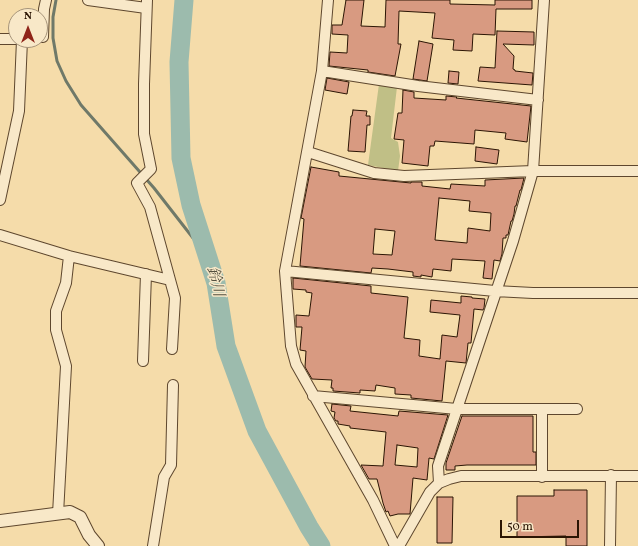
<!DOCTYPE html>
<html>
<head>
<meta charset="utf-8">
<style>
	body { margin:0 }
	#map { position:relative; width:638px; height:546px; overflow:hidden; background:#f5dcaa; font-family:Vollkorn,serif }
	canvas { display:block }
	.north { position:absolute; left:8px; top:8px; width:40px; height:40px; box-sizing:border-box; background:#f8e8c8; border:1px solid #a6947a; border-radius:50%; rotate:0deg; font-size:11px; font-weight:700; line-height:16px; text-align:center; color:#2b1504 }
	.north::after { content:''; display:block; margin:auto; width:14px; height:18px; background:#8f2418; clip-path:polygon(50% 0,100% 100%,50% 72%,0 100%) }
	.scale { position:absolute; left:500px; top:520px; width:79px; height:18px; box-sizing:border-box; border:2px solid #2b1504; border-top:0; padding-left:5px; font-size:12px; line-height:14px; white-space:nowrap; color:#2b1504; -webkit-text-stroke:3px #f8e8c8; paint-order:stroke }
</style>
</head>
<body>
<div id="map">
<canvas width="638" height="546"></canvas>
<div class="north">N</div>
<div class="scale">50 m</div>
</div>
<script>
const ctx = document.querySelector('canvas').getContext('2d');
ctx.lineJoin = 'round';
function fill(path, color) {
  ctx.fillStyle = color;
  ctx.fill(path, 'evenodd');
}
function toPath(rows) {
  const path = new Path2D();
  for (const r of rows) {
    path.moveTo(r[0], r[1]);
    for (let i = 2; i < r.length; i += 2) path.lineTo(r[i], r[i + 1]);
  }
  return path;
}
function trace(path, color, width, dash) {
  ctx.strokeStyle = color;
  ctx.lineWidth = width;
  ctx.lineCap = dash ? 'butt' : 'round';
  ctx.setLineDash(dash || []);
  ctx.stroke(path);
}
function drawText(font, color, halo, rows, align = 'center') {
  ctx.font = font + ' Vollkorn,"Noto Serif JP",serif';
  ctx.lineWidth = 3;
  ctx.setLineDash([]);
  ctx.textBaseline = 'middle';
  ctx.strokeStyle = halo;
  ctx.fillStyle = color;
  for (const [text, x, y, turn = 0] of rows) {
    ctx.save();
    ctx.translate(x, y);
    ctx.rotate((+turn || 0) * Math.PI / 180);
    ctx.textAlign = isNaN(turn) ? turn : align;
    if (halo) ctx.strokeText(text, 0, 0);
    ctx.fillText(text, 0, 0);
    ctx.restore();
  }
}
fill(toPath([
	[379,84,397,87,391,138,398,142,400,156,398,171,368,165]
]), '#c0bf86');
trace(toPath([
	[56,0,53,17,53,38,57,61,66,81,81,105,154,188,207,256]
]), '#6f7969', 3);
trace(toPath([
	[184,0,179,62,181,158,191,205,216,283,226,346,257,431,309,527,321,546]
]), '#9cbbad', 19);
const building = toPath([
	[346,0,364,0,361,26,385,27,386,0,450,0,450,4,495,5,495,0,532,0,532,9,496,9,495,35,473,34,472,51,453,50,454,40,432,38,435,13,399,11,398,44,401,44,395,76,368,72,368,70,329,66,330,52,347,53,348,35,332,34,332,25,342,25,346,0],
	[497,31,534,32,534,45,503,44,514,56,513,69,515,70,515,71,533,73,532,85,478,81,480,67,495,68,497,31],
	[419,41,433,44,427,81,413,79,419,41],
	[449,71,459,72,458,84,448,83,449,71],
	[327,78,349,82,347,94,325,90,327,78],
	[403,90,414,92,414,98,446,100,446,96,457,97,456,98,531,106,527,142,505,139,506,133,475,130,474,144,435,141,434,146,430,146,428,166,402,163,404,140,394,139,398,113,402,113,403,90],
	[353,110,367,111,366,116,370,116,370,125,367,125,365,152,348,151,351,116,352,116,353,110],
	[476,147,499,150,497,164,475,161,476,147],
	[311,167,339,172,339,176,411,183,411,182,422,182,422,186,450,189,451,184,485,186,485,180,524,178,521,190,520,190,516,206,515,206,514,214,512,221,511,221,508,235,506,235,506,238,503,238,502,254,500,261,494,260,492,279,483,278,485,261,452,259,451,271,433,269,432,277,421,275,421,277,413,276,413,272,388,269,372,268,371,273,300,266,304,219,301,218,311,167],
	[439,198,470,201,469,211,491,213,490,231,468,228,467,243,435,240,439,198],
	[375,229,395,231,392,255,373,254,375,229],
	[293,278,371,286,371,293,408,297,404,338,420,340,419,356,440,359,442,335,457,337,460,315,430,312,431,300,461,303,461,296,472,297,472,298,485,299,484,308,483,310,474,309,471,343,468,343,466,363,446,361,442,401,411,398,411,395,395,394,395,388,376,385,375,391,360,390,360,393,333,391,333,388,331,388,332,380,312,379,305,367,306,351,300,350,302,327,296,327,296,315,309,316,312,293,306,292,306,290,293,289,293,278],
	[332,404,351,406,350,411,398,416,399,411,448,415,434,459,429,458,427,480,413,478,410,514,398,514,390,516,388,511,386,512,383,503,377,479,369,479,361,465,383,466,386,432,350,428,350,426,338,424,338,421,336,421,334,418,335,412,331,411,332,404],
	[397,445,418,448,417,467,395,465,397,445],
	[462,416,533,416,533,452,536,452,536,465,467,465,455,466,455,470,446,470,446,463,462,416],
	[554,490,587,490,587,546,566,546,566,536,517,537,517,496,554,496,554,490],
	[437,497,453,497,452,543,437,543,437,497]
]);
fill(building, '#d89a81');
trace(building, '#2b1504', 1);
const minor = toPath([
	[88,0,146,8],
	[147,0,144,84,144,134,151,169,137,183,150,207,175,298,172,349],
	[328,0,322,71,285,271,291,346,296,364,373,500,395,546],
	[40,37,43,37,44,9,46,0],
	[0,39,16,39],
	[322,71,418,86,538,100],
	[308,152,374,173,404,176,533,171,638,171],
	[0,200,19,111,22,40],
	[0,235,69,256,170,280],
	[285,271,495,291,533,293,638,293],
	[143,361,146,274],
	[313,396,457,409,577,409],
	[542,409,542,477],
	[439,483,438,466,513,241,533,171,544,0],
	[58,514,66,366,56,330,56,311,66,283,69,256],
	[153,546,164,477,171,465,173,385],
	[399,546,430,492,439,483,449,479,461,476,638,476],
	[610,546,611,475]
]);
const tertiary = toPath([
	[0,521,70,512,80,517,89,535,98,546]
]);
trace(minor, '#5e472e', 12);
trace(tertiary, '#5e472e', 14);
trace(minor, '#f8e8c8', 10);
trace(tertiary, '#f8e8c8', 12);
drawText('italic 15px', '#534f3f', '#f8e8c8', [
	["鈴川",214,282,76]
]);
</script>
</body>
</html>
